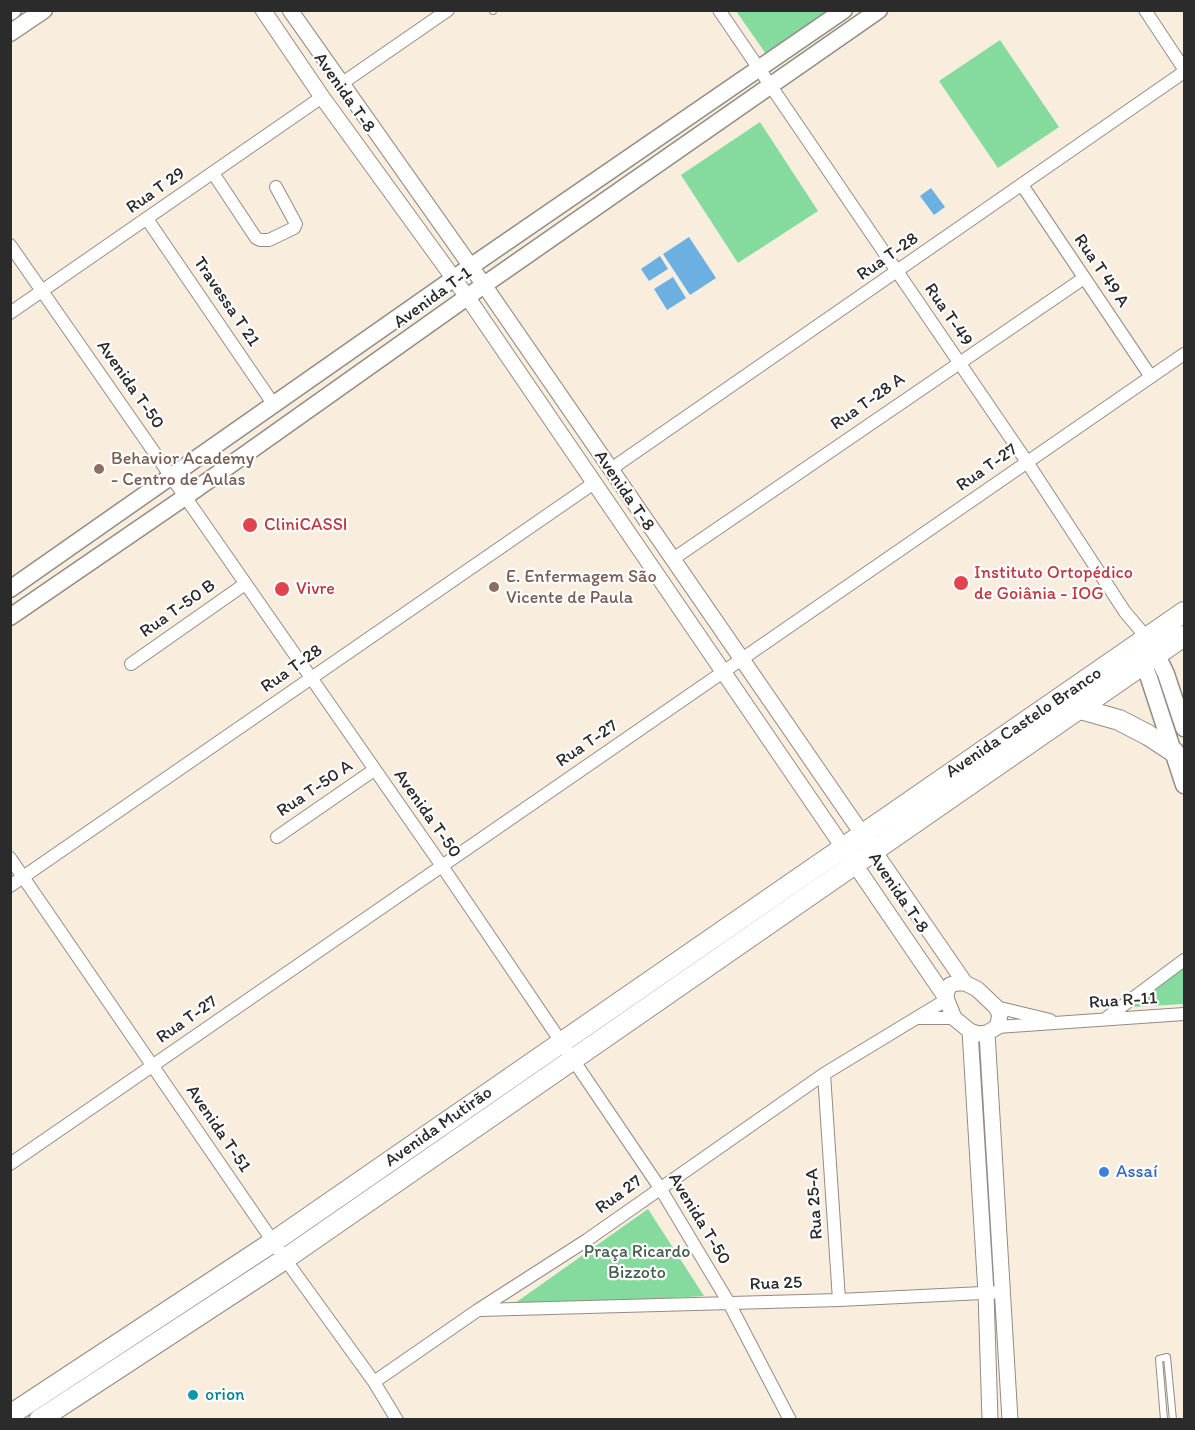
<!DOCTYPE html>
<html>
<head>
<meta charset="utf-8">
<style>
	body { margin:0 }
	#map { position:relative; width:1195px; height:1430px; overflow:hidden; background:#f9edde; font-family:Itim,sans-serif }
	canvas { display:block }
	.frame { position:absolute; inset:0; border:12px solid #2b2b2b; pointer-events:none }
</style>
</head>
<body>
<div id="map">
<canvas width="1195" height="1430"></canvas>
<div class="frame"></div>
</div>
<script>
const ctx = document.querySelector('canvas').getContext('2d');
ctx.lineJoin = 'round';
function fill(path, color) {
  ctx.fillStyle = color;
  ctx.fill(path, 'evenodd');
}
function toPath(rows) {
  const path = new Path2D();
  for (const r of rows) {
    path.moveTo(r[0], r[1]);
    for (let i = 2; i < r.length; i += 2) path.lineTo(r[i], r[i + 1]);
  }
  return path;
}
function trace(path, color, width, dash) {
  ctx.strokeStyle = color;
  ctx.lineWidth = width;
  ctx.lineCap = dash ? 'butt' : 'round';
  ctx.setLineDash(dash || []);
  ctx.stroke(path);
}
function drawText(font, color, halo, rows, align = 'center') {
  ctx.font = font + ' Itim,sans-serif';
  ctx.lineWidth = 4.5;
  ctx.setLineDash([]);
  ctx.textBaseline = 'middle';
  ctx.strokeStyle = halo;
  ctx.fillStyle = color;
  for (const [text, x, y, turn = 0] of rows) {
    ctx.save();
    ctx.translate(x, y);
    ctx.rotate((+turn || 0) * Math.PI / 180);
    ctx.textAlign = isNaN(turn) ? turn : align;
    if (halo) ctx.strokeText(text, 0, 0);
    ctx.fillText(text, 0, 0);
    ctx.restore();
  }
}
fill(toPath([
	[736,11,827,11,766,54],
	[1000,40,1059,127,998,168,939,81],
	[760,122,818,211,738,263,681,175],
	[1184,967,1184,1004,1133,1007],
	[648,1209,704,1296,508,1308]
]), '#85db9e');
fill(toPath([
	[931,188,945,207,934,215,920,196],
	[689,237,716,278,690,295,663,254],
	[660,256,668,269,649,281,641,269],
	[673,277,686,298,667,310,654,289]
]), '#6cafe1');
const service = toPath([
	[493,10,493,11],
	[1164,1420,1159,1359,1167,1357,1173,1420]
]);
const minor = toPath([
	[719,10,1027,462,1125,612,1147,638],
	[1145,10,1184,69],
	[341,84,448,10],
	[213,173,256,238,260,240,269,240,294,228,296,224,276,187],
	[1022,185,1151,377],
	[147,219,274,405],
	[10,245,442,866,660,1188,729,1303,790,1420],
	[10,313,322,97],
	[611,469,1184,72],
	[673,559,1084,278],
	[131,664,245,584],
	[277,837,374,770],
	[10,858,285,1259,374,1382,397,1420],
	[10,886,594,483],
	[996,1007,1050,1020],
	[917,1018,954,1018],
	[1105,1019,1184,960],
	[997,1027,1184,1014],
	[824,1074,839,1300],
	[10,1164,1184,354],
	[479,1310,839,1300,1003,1292],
	[374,1382,478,1310,587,1240,824,1074,946,1000]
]);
const tertiary = toPath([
	[263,10,322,97,468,298,946,998],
	[290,10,484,285,965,983],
	[957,983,965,983,977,989,996,1007,1000,1015,997,1027,987,1033,979,1034,970,1031,954,1018,946,998,947,991,950,985,957,983],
	[970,1031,986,1293,990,1420],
	[987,1033,1010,1420]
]);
const secondary = toPath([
	[10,12,13,10],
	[10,33,44,10],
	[10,589,470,267,844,10],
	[10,617,185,497,484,285,879,10],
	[1152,645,1166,674,1184,728],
	[1136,646,1149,678,1184,785]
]);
const primary = toPath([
	[1080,709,1119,720,1148,735,1174,752],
	[10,1415,273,1242,1184,612],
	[39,1420,285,1259,1184,636]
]);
trace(service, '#928c84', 8);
trace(minor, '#928c84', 14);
trace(tertiary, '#928c84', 17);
trace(secondary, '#928c84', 19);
trace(primary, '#928c84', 22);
trace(service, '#fff', 6);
trace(minor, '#fff', 12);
trace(tertiary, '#fff', 15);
trace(secondary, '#fff', 16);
trace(primary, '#fff', 20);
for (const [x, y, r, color] of [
	[99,469,6,"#8d6e63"],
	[250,525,8,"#e0444e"],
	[961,583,8,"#e0444e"],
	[494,587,6,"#8d6e63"],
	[282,589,8,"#e0444e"],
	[1104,1172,6,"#3f7fe0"],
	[193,1395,6,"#0f9aa8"]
]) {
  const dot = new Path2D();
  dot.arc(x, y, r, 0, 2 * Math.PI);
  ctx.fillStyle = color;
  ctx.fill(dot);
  trace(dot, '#fff', 2);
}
drawText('18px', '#2b2b2b', '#fff', [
	["Avenida T-8",344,93,55],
	["Rua T 29",156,191,-35],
	["Rua T-28",888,257,-35],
	["Rua T 49 A",1101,271,56],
	["Avenida T-1",433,298,-36],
	["Travessa T 21",226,302,56],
	["Rua T-49",948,315,56],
	["Avenida T-50",130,385,55],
	["Rua T-28 A",868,402,-35],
	["Rua T-27",987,468,-35],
	["Avenida T-8",624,491,56],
	["Rua T-50 B",178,609,-35],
	["Rua T-28",292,669,-35],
	["Avenida Castelo Branco",1024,723,-34],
	["Rua T-27",587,744,-34],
	["Rua T-50 A",315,789,-34],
	["Avenida T-50",427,814,55],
	["Avenida T-8",898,893,56],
	["Rua R-11",1123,1001,-4],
	["Rua T-27",187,1020,-35],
	["Avenida Mutirão",439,1127,-35],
	["Avenida T-51",218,1129,56],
	["Rua 27",619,1195,-36],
	["Rua 25-A",815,1204,-94],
	["Avenida T-50",699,1219,59],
	["Rua 25",776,1284,-2]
]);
drawText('18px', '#785e54', '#fff', [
	["Behavior Academy",111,459],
	["- Centro de Aulas",111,480],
	["E. Enfermagem São",506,577],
	["Vicente de Paula",506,598]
], 'left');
drawText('18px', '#be3a42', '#fff', [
	["CliniCASSI",264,525],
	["Instituto Ortopédico",974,573],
	["de Goiânia - IOG",974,594],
	["Vivre",296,589]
], 'left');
drawText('18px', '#366cbe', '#fff', [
	["Assaí",1116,1172]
], 'left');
drawText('18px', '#46604e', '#fff', [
	["Praça Ricardo",637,1252],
	["Bizzoto",637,1273]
]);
drawText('18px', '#0d838f', '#fff', [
	["orion",205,1395]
], 'left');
</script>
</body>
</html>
